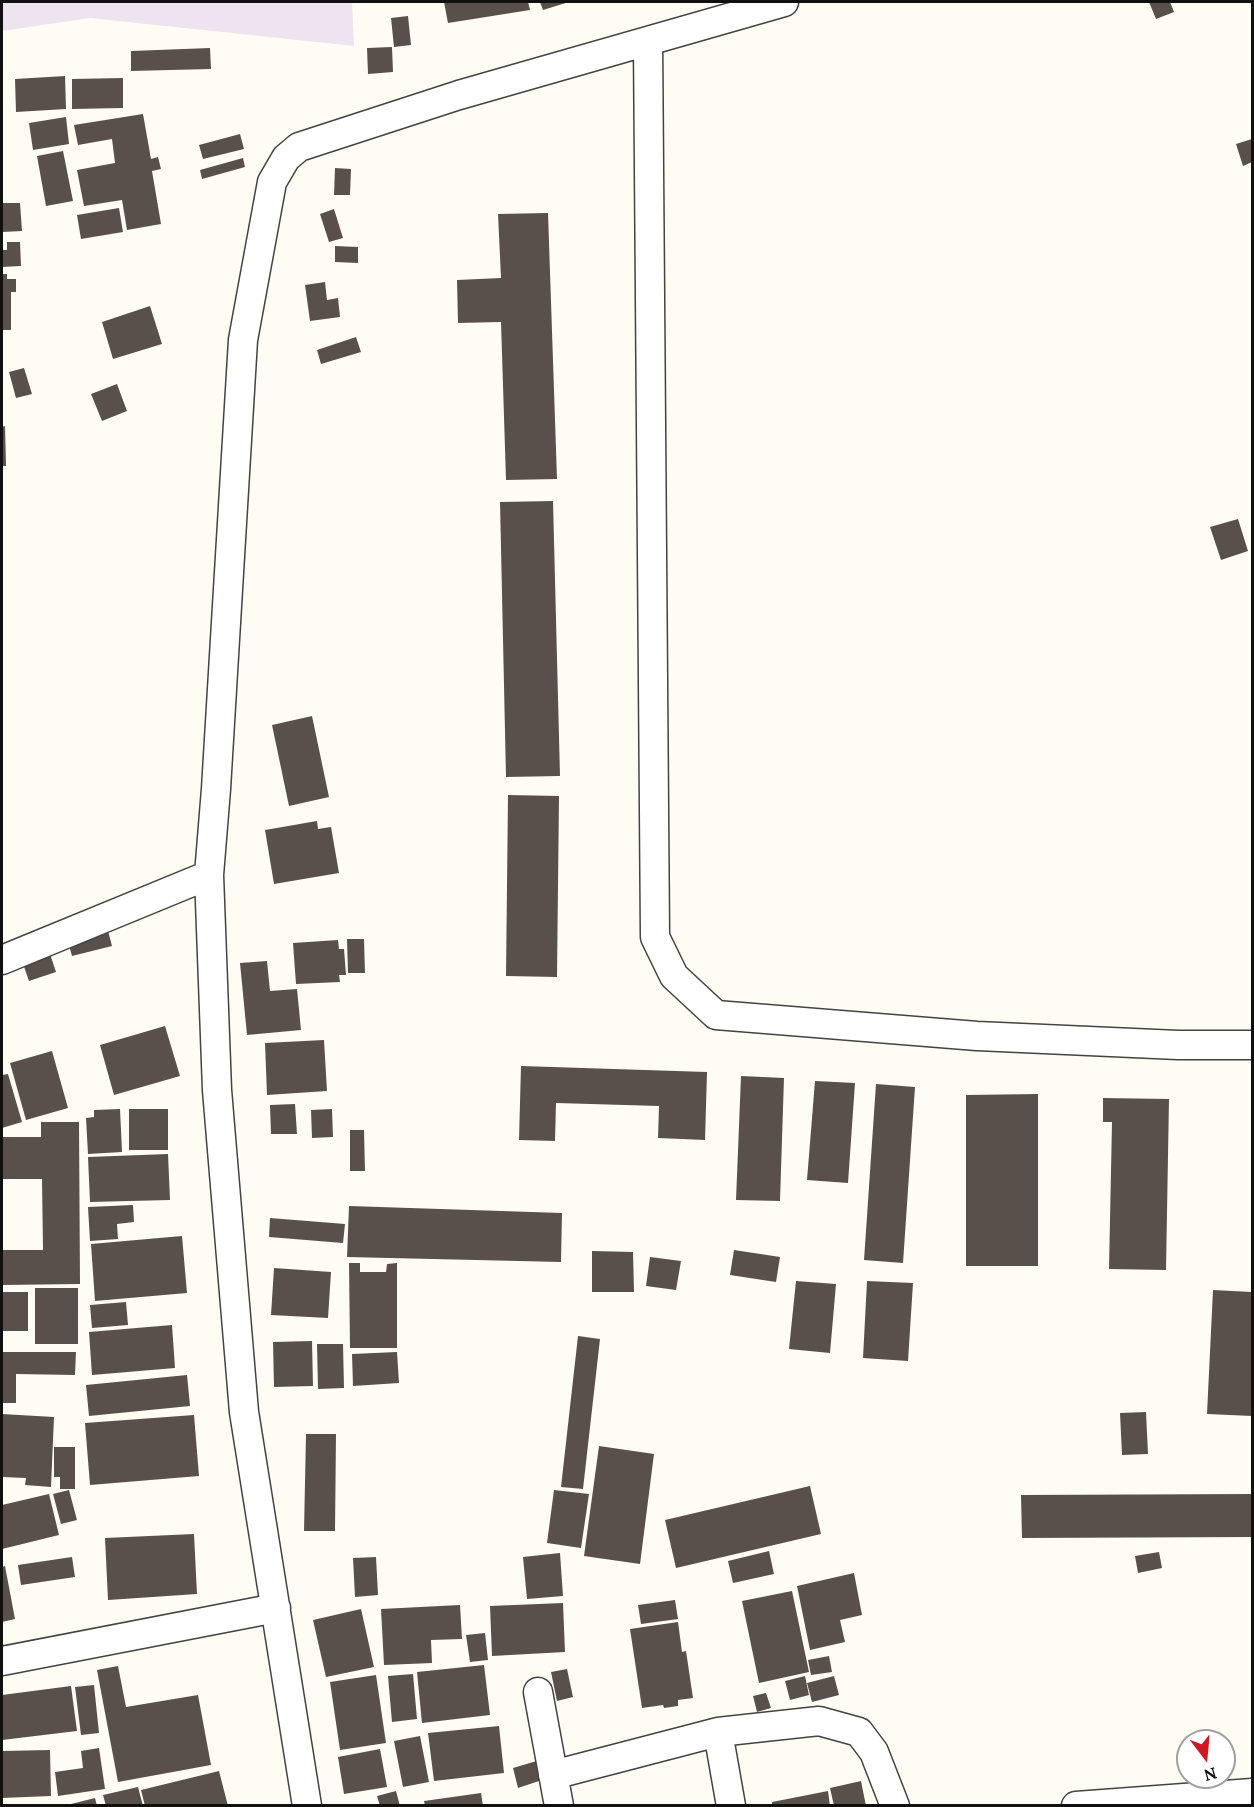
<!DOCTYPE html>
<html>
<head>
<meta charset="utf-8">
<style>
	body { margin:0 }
	#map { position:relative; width:1254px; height:1807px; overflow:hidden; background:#fffcf3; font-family:Lora,serif }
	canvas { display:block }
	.frame { position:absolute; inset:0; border:3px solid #101010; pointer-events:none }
	.north { position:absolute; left:1176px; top:1729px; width:60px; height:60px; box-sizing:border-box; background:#fff; border:2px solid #9f9f9f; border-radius:50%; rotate:164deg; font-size:16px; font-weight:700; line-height:24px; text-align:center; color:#101010 }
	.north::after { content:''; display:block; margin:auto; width:21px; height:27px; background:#d01723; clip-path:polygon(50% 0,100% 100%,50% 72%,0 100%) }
</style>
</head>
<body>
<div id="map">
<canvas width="1254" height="1807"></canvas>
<div class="frame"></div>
<div class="north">N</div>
</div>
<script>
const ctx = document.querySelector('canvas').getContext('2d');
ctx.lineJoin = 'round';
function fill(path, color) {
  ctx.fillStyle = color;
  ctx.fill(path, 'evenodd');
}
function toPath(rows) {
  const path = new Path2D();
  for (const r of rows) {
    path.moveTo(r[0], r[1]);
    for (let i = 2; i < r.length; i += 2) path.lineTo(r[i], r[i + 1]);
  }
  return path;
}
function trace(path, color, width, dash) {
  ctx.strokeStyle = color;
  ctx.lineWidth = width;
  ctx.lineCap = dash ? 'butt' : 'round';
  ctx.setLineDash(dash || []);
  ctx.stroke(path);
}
fill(toPath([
	[2,2,352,2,354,46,90,18,2,31]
]), '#eee4ef');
fill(toPath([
	[444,2,528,2,530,10,448,23],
	[540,2,569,2,543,10],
	[1149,2,1170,2,1174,12,1156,19],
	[408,16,411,45,394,47,391,18],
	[392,47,393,72,368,74,367,48],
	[210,48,211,69,131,71,131,51],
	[65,76,66,109,16,112,15,79],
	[123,78,123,108,72,109,72,79],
	[143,114,151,159,158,157,161,169,152,171,161,224,127,230,122,200,84,206,77,170,115,163,112,139,78,145,74,125],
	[66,117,69,144,33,150,29,123],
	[240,134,244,149,203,159,199,145],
	[1252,139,1252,162,1243,166,1236,144],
	[63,151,73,201,46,206,37,156],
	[243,158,245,167,202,179,200,170],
	[335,168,351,169,350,195,334,195],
	[2,203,20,203,22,231,2,232],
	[119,208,123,232,81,239,77,215],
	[334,209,343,238,329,242,320,214],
	[548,213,557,479,506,480,501,322,458,323,457,280,501,278,498,214],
	[7,242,20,242,21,266,2,267,2,250,7,250],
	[335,246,358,247,358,263,335,262],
	[2,274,7,274,7,279,16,279,16,292,11,292,11,330,2,330],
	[325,282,327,300,338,298,340,317,310,321,305,285],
	[150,306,162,344,113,359,102,322],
	[356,337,361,352,321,364,317,350],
	[24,368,32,394,16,398,9,372],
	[117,384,127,411,102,421,91,394],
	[5,426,6,466,2,466,2,427],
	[553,501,560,776,506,777,500,502],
	[1238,519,1248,551,1221,560,1210,527],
	[312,716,329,797,289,806,272,725],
	[508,795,559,796,557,977,506,976],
	[317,821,318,829,331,827,339,873,274,884,265,830],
	[107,927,112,946,72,956,67,938],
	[347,939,364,939,365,973,348,973],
	[338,940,339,949,344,949,346,975,339,975,340,982,296,984,293,943],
	[48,948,56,972,29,981,21,958],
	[267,961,270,991,297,989,301,1030,247,1035,240,963],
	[165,1026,180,1076,114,1095,100,1045],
	[324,1040,327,1091,267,1095,265,1043],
	[52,1051,68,1108,26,1120,10,1063],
	[521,1066,707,1072,705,1140,658,1138,659,1106,556,1103,555,1141,519,1140],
	[8,1074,22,1122,2,1128,2,1075],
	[741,1076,784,1078,780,1201,736,1200],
	[815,1081,855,1083,848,1183,807,1180],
	[876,1084,915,1087,903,1263,864,1260],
	[1038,1094,1038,1266,966,1266,966,1095],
	[1103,1098,1169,1099,1166,1270,1109,1269,1112,1122,1103,1122],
	[295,1104,297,1134,271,1134,270,1105],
	[120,1109,122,1152,88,1154,86,1118,94,1117,94,1110],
	[129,1109,168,1109,168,1150,129,1150],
	[332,1109,333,1137,312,1138,311,1110],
	[41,1122,79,1122,80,1284,2,1285,2,1250,43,1250,42,1179,2,1179,2,1137,41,1137],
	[350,1130,364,1130,365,1171,350,1171],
	[168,1154,170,1200,90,1202,88,1157],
	[133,1205,134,1222,117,1224,118,1239,90,1241,88,1207],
	[349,1206,562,1213,561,1262,347,1257],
	[270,1218,345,1224,343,1243,269,1237],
	[182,1236,187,1293,95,1301,91,1244],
	[734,1250,780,1257,776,1282,730,1275],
	[592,1251,633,1252,634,1292,592,1292],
	[650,1257,681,1261,676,1290,646,1286],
	[349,1263,360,1263,360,1272,386,1272,387,1264,397,1263,397,1348,350,1348],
	[274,1268,331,1272,328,1318,271,1315],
	[796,1281,836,1284,830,1353,789,1349],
	[867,1281,913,1283,908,1361,863,1358],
	[35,1288,78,1288,78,1344,35,1344],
	[1213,1290,1252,1292,1252,1416,1207,1414],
	[2,1292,28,1292,28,1331,2,1331],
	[126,1302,128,1325,92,1328,90,1305],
	[172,1325,175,1368,92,1375,89,1332],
	[578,1336,600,1339,583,1489,561,1487],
	[312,1341,313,1386,274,1387,273,1342],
	[317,1344,343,1344,344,1388,318,1389],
	[2,1352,76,1352,75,1375,16,1374,16,1403,2,1403],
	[397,1352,399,1383,353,1386,352,1354],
	[187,1375,190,1406,89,1416,86,1385],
	[1146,1412,1148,1454,1122,1455,1120,1413],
	[2,1414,54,1417,51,1487,25,1485,26,1478,2,1477],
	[194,1415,199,1476,90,1485,85,1423],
	[306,1434,336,1434,335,1531,304,1531],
	[599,1446,654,1454,640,1564,584,1556],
	[54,1447,75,1447,75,1489,60,1489,60,1477,54,1477],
	[810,1486,821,1534,676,1568,665,1520],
	[69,1490,77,1520,61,1524,53,1494],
	[554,1490,589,1494,581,1548,547,1543],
	[49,1494,59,1535,2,1549,2,1505],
	[1252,1494,1252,1537,1022,1538,1021,1495],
	[194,1534,197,1594,108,1600,105,1538],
	[769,1551,774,1574,733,1583,728,1561],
	[1159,1552,1162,1568,1138,1573,1135,1556],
	[560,1553,563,1596,527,1599,523,1557],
	[72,1557,75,1577,21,1585,18,1565],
	[376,1557,378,1595,355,1597,353,1558],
	[5,1566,15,1619,2,1622,2,1567],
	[854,1573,862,1615,840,1620,845,1642,810,1650,797,1586],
	[792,1591,809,1672,759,1683,742,1601],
	[675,1600,678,1619,641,1624,638,1605],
	[563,1603,565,1652,492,1656,490,1606],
	[460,1605,462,1639,431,1640,432,1663,384,1665,381,1609],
	[361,1609,374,1667,326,1677,313,1620],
	[678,1622,682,1652,686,1651,693,1698,678,1700,678,1706,664,1708,663,1705,642,1708,630,1629],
	[485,1633,488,1660,470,1662,466,1635],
	[829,1656,832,1672,811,1675,808,1660],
	[484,1665,490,1715,422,1723,417,1672],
	[118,1666,126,1707,198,1695,211,1765,118,1782,97,1670],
	[567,1669,573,1697,557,1701,551,1672],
	[413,1674,417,1719,392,1722,388,1676],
	[376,1675,386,1743,340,1750,330,1682],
	[805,1676,809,1695,790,1700,785,1681],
	[834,1676,839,1695,812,1702,807,1683],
	[94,1685,99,1733,81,1735,75,1687],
	[71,1686,77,1731,2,1740,2,1695],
	[766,1693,771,1708,757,1712,753,1696],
	[499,1726,504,1773,434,1781,428,1733],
	[420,1736,429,1782,403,1787,394,1741],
	[99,1748,105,1789,58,1796,55,1772,83,1768,81,1751],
	[380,1749,387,1787,344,1794,338,1757],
	[50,1750,51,1796,2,1798,2,1751],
	[540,1760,545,1779,518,1788,513,1768],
	[219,1771,228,1806,145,1806,141,1790],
	[861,1781,866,1806,834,1806,830,1788],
	[138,1787,143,1806,106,1806,103,1795],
	[396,1791,400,1806,380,1806,377,1796],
	[828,1791,830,1806,772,1806,772,1802],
	[481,1793,483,1806,425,1806,424,1801],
	[95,1798,97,1806,67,1806,67,1805]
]), '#5a504b');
const minor = toPath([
	[648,41,655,937,674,976,716,1015,977,1036,1178,1045,1252,1045],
	[2,960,209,875],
	[2,1661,276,1608],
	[538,1692,559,1806],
	[718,1732,731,1806],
	[553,1775,718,1732,819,1721,859,1732,874,1752,895,1806],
	[307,1806,244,1412,217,1090,209,875,216,789,243,340,272,182,286,158,299,147,459,95,784,2],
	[1076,1806,1252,1793]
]);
trace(minor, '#434343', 31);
trace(minor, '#fff', 28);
</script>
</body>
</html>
